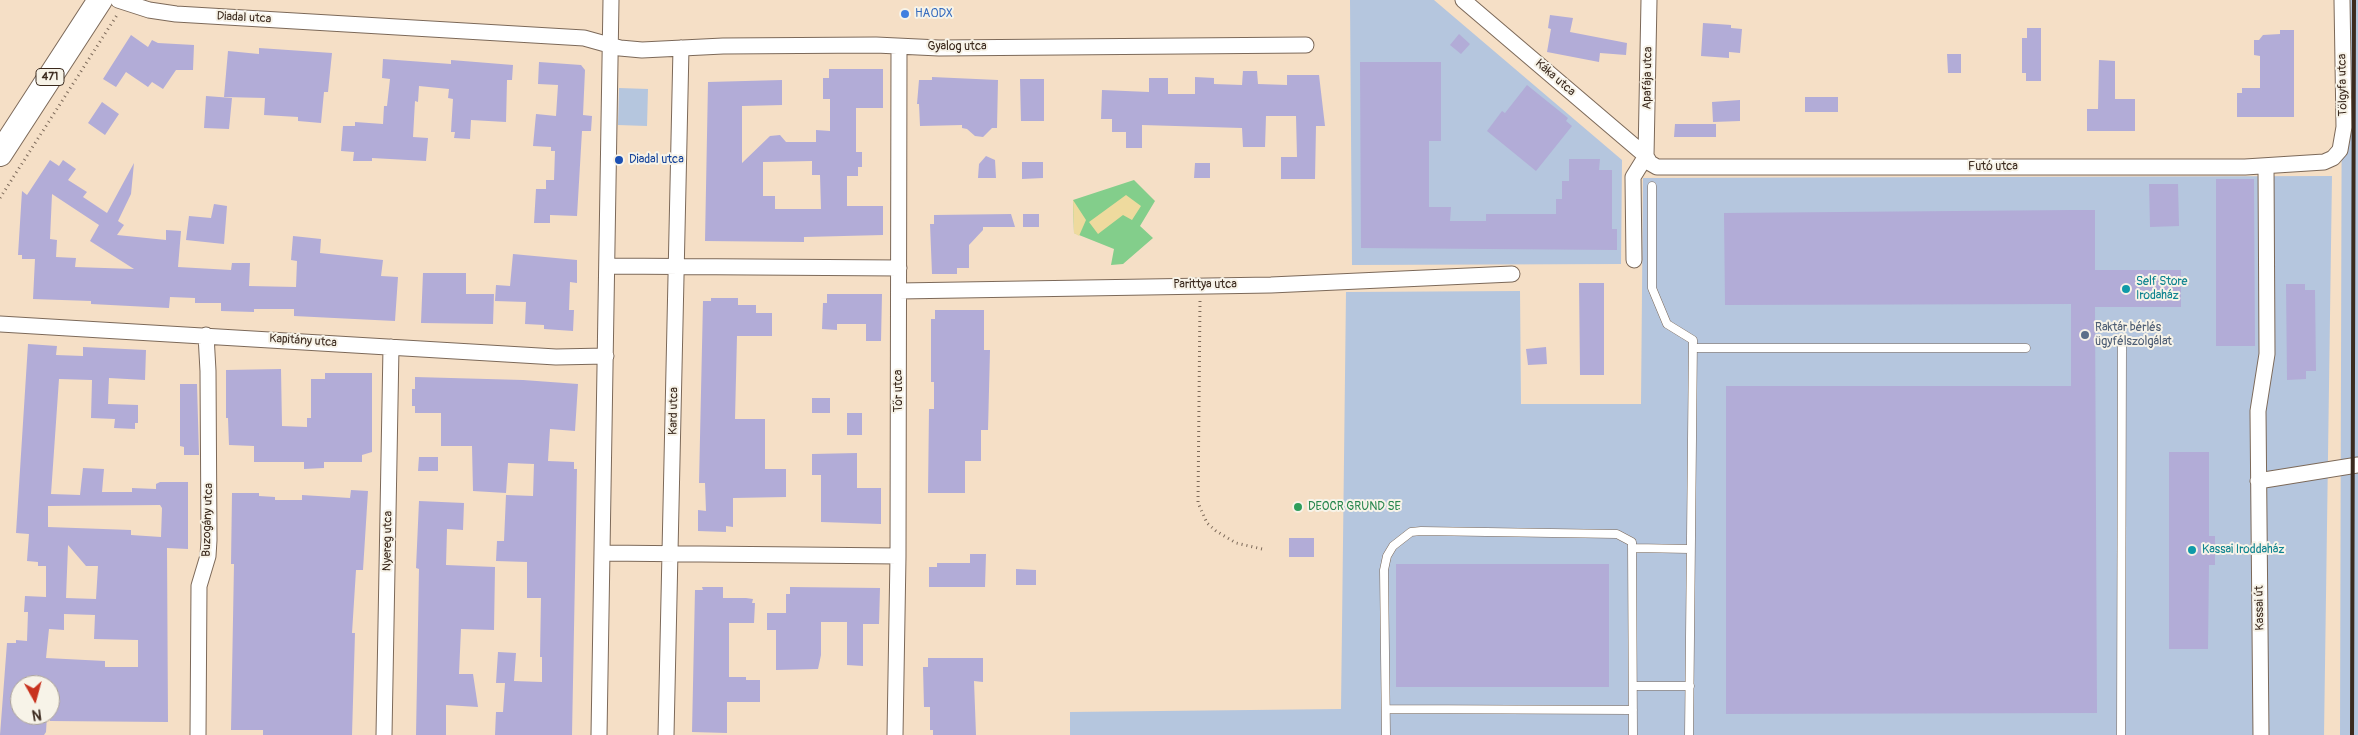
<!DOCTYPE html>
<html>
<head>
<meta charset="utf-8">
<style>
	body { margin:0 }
	#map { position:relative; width:2358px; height:735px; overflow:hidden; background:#f5dfc6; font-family:Pangolin,sans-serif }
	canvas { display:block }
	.north { position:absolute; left:10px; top:675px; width:50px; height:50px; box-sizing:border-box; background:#f7f3e8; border:1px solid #aca397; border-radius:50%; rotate:173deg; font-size:14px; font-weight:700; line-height:20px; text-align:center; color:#3b2a1e }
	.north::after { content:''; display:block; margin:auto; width:18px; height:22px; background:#c8321e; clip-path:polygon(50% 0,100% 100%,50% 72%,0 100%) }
</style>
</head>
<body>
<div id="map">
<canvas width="2358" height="735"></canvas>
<div class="north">N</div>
</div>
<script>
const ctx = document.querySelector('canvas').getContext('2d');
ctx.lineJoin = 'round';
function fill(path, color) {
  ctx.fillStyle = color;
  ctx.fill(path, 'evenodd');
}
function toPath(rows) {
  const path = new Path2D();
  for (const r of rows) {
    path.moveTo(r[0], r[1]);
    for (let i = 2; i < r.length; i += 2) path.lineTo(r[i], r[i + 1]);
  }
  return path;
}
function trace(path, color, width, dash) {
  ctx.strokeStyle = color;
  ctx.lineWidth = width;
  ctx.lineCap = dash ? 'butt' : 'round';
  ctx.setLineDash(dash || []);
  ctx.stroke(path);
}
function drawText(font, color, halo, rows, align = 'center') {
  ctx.font = font + ' Pangolin,sans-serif';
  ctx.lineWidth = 4;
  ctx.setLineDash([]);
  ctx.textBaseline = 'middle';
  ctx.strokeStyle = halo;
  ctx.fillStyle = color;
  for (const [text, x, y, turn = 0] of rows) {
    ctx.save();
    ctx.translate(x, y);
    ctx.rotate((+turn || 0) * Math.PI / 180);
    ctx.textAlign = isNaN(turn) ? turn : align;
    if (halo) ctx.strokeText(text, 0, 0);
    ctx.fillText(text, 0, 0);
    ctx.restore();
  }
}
fill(toPath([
	[1350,0,1434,0,1622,160,1621,264,1352,265],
	[2342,0,2358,0,2358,735,2340,735],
	[619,88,648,89,647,126,618,125],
	[2332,176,2324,735,1070,735,1070,712,1341,709,1346,292,1520,291,1521,404,1641,404,1643,178]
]), '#b5c6de');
fill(toPath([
	[1134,180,1155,201,1140,226,1153,238,1123,264,1111,265,1114,249,1074,233,1073,200]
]), '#83ce8b');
fill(toPath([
	[1126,195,1141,206,1132,220,1123,215,1098,234,1089,222],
	[1073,200,1086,220,1079,236,1074,233]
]), '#eeda9e');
fill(toPath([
	[1550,15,1573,18,1570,32,1627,43,1626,55,1600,53,1599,62,1547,52,1551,29,1548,28],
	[1703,23,1731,25,1731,28,1742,29,1740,53,1729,52,1729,58,1701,56],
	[2027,28,2041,28,2041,81,2026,81,2026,73,2022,73,2022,38,2027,38],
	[2280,30,2294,30,2294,117,2237,117,2237,93,2242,93,2242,88,2260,88,2260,56,2254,55,2254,40,2259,40,2263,35,2280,34],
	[1459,34,1470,44,1461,54,1450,45],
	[131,35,148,47,152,40,158,43,194,45,193,70,176,70,163,89,152,82,148,87,126,72,116,87,103,79],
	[259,48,332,53,328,92,324,92,321,123,298,121,298,117,264,115,265,98,224,97,228,51,259,54],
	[1947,54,1961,54,1961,73,1948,73],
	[383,59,451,64,451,60,513,65,512,80,507,80,506,122,471,120,470,139,454,138,455,132,451,132,453,99,448,98,449,89,419,86,418,102,415,101,413,137,428,138,426,161,372,158,372,161,353,161,354,152,341,151,343,126,355,126,355,122,383,124,384,106,387,106,390,79,382,78],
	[2099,60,2115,61,2115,99,2135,99,2135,131,2087,131,2087,109,2098,109],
	[539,62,581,65,585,70,583,115,592,116,591,131,582,131,577,216,550,215,550,223,534,223,536,189,546,189,546,180,554,180,555,151,551,151,551,147,533,146,536,114,556,116,558,85,538,84],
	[1360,62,1441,62,1441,141,1429,141,1429,207,1451,207,1450,221,1486,221,1486,214,1556,214,1556,199,1562,199,1562,181,1569,181,1569,159,1600,159,1599,170,1612,170,1612,229,1617,229,1617,250,1361,248],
	[829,69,883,69,883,108,856,108,856,152,862,152,862,167,858,167,858,176,847,176,847,206,883,206,883,235,804,237,804,242,705,241,708,82,782,80,782,105,742,106,742,163,770,136,780,135,786,142,816,142,816,130,830,131,830,99,823,99,823,78,829,78],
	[812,161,812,175,820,175,821,209,775,209,775,196,763,196,763,162],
	[1243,71,1257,71,1258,84,1287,85,1287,75,1319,75,1325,126,1316,126,1315,179,1281,179,1281,157,1297,157,1296,116,1266,116,1265,147,1243,147,1242,128,1142,125,1142,148,1126,148,1126,132,1112,132,1112,119,1101,119,1102,90,1149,92,1149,78,1168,78,1168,94,1195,94,1195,77,1214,78,1214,84,1242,85],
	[932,77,998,80,997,128,992,128,983,137,975,136,967,129,962,128,962,125,920,126,919,104,917,104,919,80,932,80],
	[1020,79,1044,79,1044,121,1021,121],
	[1527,85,1568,118,1566,121,1572,126,1536,171,1487,131,1502,111,1505,113],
	[206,96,232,98,229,129,204,128],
	[1805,97,1838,97,1838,112,1805,112],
	[1740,100,1740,121,1713,122,1712,102],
	[102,102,119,114,105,135,88,123],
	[1675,124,1716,124,1716,137,1674,137],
	[986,156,995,160,996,178,978,178,979,164],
	[50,160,59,166,63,160,76,169,68,180,87,192,83,197,107,213,134,163,131,194,118,221,124,225,117,235,166,240,166,230,181,231,178,267,231,270,232,263,250,263,249,286,296,287,297,261,291,260,293,236,321,239,320,253,383,260,381,276,398,277,395,321,294,316,294,309,254,309,254,312,221,311,221,303,195,303,195,298,170,297,169,308,91,304,91,301,33,299,35,259,22,259,22,255,18,255,22,191,27,195],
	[52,194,99,225,90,241,134,269,75,267,76,258,56,257,57,240,50,239],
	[1022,162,1043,162,1043,178,1022,179],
	[1195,163,1210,163,1210,178,1194,178],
	[2216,179,2254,179,2255,346,2216,346],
	[2149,184,2178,184,2179,226,2150,227],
	[214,204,227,206,224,244,186,240,189,216,211,218],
	[2071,210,2095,210,2095,270,2181,270,2181,307,2095,307,2097,713,1726,714,1726,386,2071,386,2071,304,1725,305,1724,213],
	[1011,214,1015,227,983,227,983,230,969,245,969,268,957,268,957,274,932,274,930,224,934,224,934,215],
	[1023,214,1039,214,1039,227,1023,227],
	[513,254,577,260,577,283,570,282,569,310,574,310,573,331,544,329,544,325,525,324,526,302,495,301,496,285,510,286],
	[423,273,466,273,466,294,494,294,493,324,421,323],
	[1579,283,1604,283,1604,375,1580,375],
	[2286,284,2305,284,2305,290,2315,290,2316,371,2306,371,2306,379,2287,380],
	[827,294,882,294,881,341,866,341,866,324,837,324,837,330,822,329,823,303,827,303],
	[711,298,738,298,738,305,756,305,756,313,772,313,772,336,737,336,735,419,765,419,765,469,786,469,786,497,733,498,733,527,726,526,726,532,698,531,698,510,706,511,705,483,699,483,703,301,711,301],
	[935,310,984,310,984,350,990,350,988,430,981,430,981,461,965,461,965,493,928,493,929,409,934,409,934,382,931,382,931,319,935,319],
	[28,344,57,346,56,355,83,356,83,347,146,350,145,380,109,378,108,404,138,405,138,423,135,423,135,429,114,428,115,419,91,418,92,380,59,379,51,494,80,495,83,468,104,469,102,492,132,492,132,488,156,489,156,484,160,482,188,482,188,549,167,548,168,722,50,721,50,685,20,685,20,715,47,715,46,732,44,735,0,735,7,643,16,643,16,640,27,641,28,612,24,612,25,596,46,597,46,566,38,566,38,562,27,561,29,534,16,533],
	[160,505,162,508,161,537,131,535,131,530,48,527,48,506],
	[68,545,86,566,98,566,96,599,66,598],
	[64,614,95,615,94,639,138,640,138,667,105,667,105,661,46,658,49,629,64,630],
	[1546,347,1547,364,1528,365,1526,349],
	[281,369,282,426,307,427,307,418,311,418,311,379,325,379,325,373,372,373,372,452,362,455,362,462,324,462,324,468,304,469,304,462,254,462,254,446,229,445,228,418,226,418,226,370],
	[415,377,523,380,578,384,575,431,550,429,548,461,574,462,574,469,577,469,572,735,495,735,496,712,503,712,505,683,496,683,498,652,516,653,514,681,542,682,542,657,540,657,541,598,527,598,527,562,496,561,497,541,504,541,506,495,533,496,534,464,508,463,506,493,473,491,472,446,441,446,441,413,415,413,415,406,412,406,412,389,415,389],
	[180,384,197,384,199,455,184,455,184,447,180,446],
	[812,398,830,398,830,413,812,413],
	[847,413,862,413,862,435,847,435],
	[2169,452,2209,452,2209,536,2215,536,2215,565,2209,565,2208,649,2169,649],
	[857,453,857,488,881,488,881,524,821,522,821,475,812,475,812,454],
	[419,457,438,457,438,471,418,471],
	[351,490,368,491,363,570,356,570,352,633,355,633,352,735,263,735,263,730,231,730,234,564,231,564,232,493,259,493,259,496,275,497,275,500,302,500,302,495,350,498],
	[419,501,464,503,463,530,447,529,446,565,495,567,494,630,461,629,459,674,473,674,478,707,446,705,446,735,416,735,419,569,416,568],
	[1289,538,1314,538,1314,557,1289,557],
	[970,554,986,554,985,587,929,587,929,567,937,567,937,563,970,563],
	[1396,564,1609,564,1609,687,1396,687],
	[1016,569,1036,570,1036,585,1016,585],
	[702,587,723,587,723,598,746,598,753,599,752,603,755,603,754,623,729,623,729,677,746,677,746,680,760,680,760,702,727,702,727,733,692,732,695,590,703,590],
	[790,587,880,588,879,624,863,624,863,666,847,665,847,622,821,622,821,655,818,669,776,670,776,630,767,630,767,613,786,613,786,594,790,594],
	[928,658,983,658,983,682,974,681,976,735,933,735,933,730,930,730,930,707,924,707,923,667,928,667]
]), '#b2acd7');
const lane = toPath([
	[1652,186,1652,288,1667,324,1693,340,1689,735],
	[1693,348,2026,348],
	[1634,548,1690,549],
	[1634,686,1690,686],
	[1386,709,1633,710],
	[1386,735,1384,570,1387,556,1393,546,1411,532,1421,531,1617,534,1632,542,1633,735],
	[2121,735,2122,345]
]);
const street = toPath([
	[118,0,149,10,176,14,584,38,620,48,642,50,723,46,876,45,939,48,1306,45],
	[1463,0,1646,156,1633,177,1634,260],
	[1649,0,1646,156,1650,163,1657,167,2245,167,2324,162,2333,158,2340,150,2344,127,2342,0],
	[607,266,899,268],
	[899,291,1271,285,1512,274],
	[0,324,556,357,606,356],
	[2258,481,2358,465],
	[603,553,898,556],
	[198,735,199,586,208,556,209,540,208,371,206,335],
	[384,735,391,347],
	[599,735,611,0],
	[666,735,681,48],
	[895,735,898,556,899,47],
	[2261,735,2258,411,2267,354,2266,167]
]);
const primary = toPath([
	[0,154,100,0]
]);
trace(lane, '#7c6959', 9);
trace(street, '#7c6959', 17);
trace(primary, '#7c6959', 26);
trace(toPath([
	[0,198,117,15],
	[1200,301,1198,503,1207,523,1216,531,1236,543,1262,549]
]), '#7c6959', 3, [1, 4]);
trace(lane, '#fff', 8);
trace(street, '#fff', 15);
trace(primary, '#fff', 24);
trace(toPath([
	[2352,735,2354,0]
]), '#3b2a1e', 4);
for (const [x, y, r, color] of [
	[905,14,5,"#3f7fe0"],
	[619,160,5,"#1a4fb4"],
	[2126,289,5,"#0f9aa8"],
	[2085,335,5,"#5c6f8a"],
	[1298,507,5,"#2e9e5b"],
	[2192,550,5,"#0f9aa8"]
]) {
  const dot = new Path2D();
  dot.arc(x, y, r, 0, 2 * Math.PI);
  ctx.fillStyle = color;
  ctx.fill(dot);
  trace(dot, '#f7f3e8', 2);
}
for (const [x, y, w] of [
	[50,77,28]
]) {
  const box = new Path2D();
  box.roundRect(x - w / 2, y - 8.5, w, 17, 4);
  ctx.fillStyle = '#f7f3e8';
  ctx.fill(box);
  trace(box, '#3b2a1e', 1);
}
drawText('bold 11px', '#3b2a1e', null, [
	["471",50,77]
]);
drawText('12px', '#366cbe', '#f7f3e8', [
	["HA0DX",915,14]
], 'left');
drawText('12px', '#3b2a1e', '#f7f3e8', [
	["Diadal utca",244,18,3],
	["Gyalog utca",957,47],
	["Káka utca",1555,78,41],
	["Apafája utca",1648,78,-89],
	["Tölgyfa utca",2343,85,-91],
	["Futó utca",1993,167],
	["Parittya utca",1205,285],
	["Kapitány utca",303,341,4],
	["Tőr utca",899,391,-90],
	["Kard utca",674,411,-89],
	["Buzogány utca",208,520,-88],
	["Nyereg utca",388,541,-89],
	["Kassai út",2260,608,-91]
]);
drawText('12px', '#164399', '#f7f3e8', [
	["Diadal utca",629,160]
], 'left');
drawText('12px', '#0d838f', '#f7f3e8', [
	["Self Store",2136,282],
	["Irodaház",2136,296],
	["Kassai Iroddaház",2202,550]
], 'left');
drawText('12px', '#4e5e75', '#f7f3e8', [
	["Raktár bérlés",2095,328],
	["ügyfélszolgálat",2095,342]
], 'left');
drawText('12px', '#27864d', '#f7f3e8', [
	["DEOCR GRUND SE",1308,507]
], 'left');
</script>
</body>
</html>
